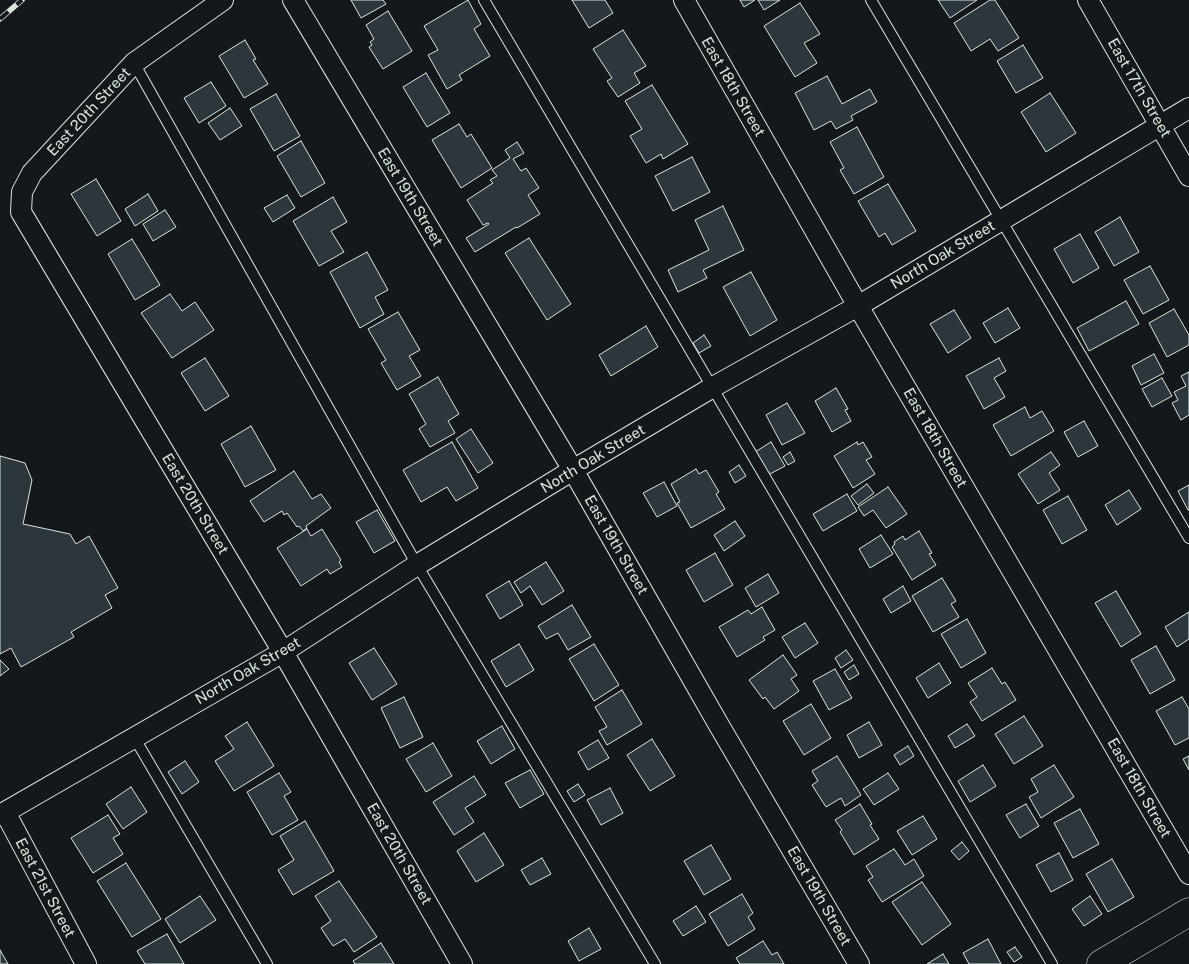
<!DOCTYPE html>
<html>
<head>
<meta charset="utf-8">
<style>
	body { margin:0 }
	canvas { display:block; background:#14181c }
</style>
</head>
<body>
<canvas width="1189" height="964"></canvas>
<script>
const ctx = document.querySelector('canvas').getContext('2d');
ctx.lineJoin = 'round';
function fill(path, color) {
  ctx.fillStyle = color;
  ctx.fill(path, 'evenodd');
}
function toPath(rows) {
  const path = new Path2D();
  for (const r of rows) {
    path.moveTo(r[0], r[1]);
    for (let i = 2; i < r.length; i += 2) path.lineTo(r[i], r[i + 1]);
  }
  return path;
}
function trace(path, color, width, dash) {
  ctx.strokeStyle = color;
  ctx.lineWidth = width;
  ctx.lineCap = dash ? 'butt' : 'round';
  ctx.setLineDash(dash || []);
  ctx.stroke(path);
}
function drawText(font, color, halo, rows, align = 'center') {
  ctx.font = font + ' "Public Sans",sans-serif';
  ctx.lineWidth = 4;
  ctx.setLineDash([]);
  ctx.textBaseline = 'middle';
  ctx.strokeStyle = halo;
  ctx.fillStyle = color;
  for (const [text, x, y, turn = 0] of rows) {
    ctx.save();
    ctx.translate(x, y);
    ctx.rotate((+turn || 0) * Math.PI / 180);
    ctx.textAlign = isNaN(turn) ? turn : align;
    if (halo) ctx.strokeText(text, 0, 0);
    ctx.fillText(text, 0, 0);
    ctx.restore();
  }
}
const building = toPath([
	[351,0,383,0,386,4,361,18,351,0],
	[468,0,481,24,474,29,490,56,459,75,462,80,447,89,428,55,438,50,424,26,468,0],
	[572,0,605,0,613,13,589,28,572,0],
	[740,0,755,0,744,7,740,0],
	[758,0,780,0,764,10,758,0],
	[938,0,977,0,950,18,938,0],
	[990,0,995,0,1019,38,998,51,990,39,971,51,954,23,990,0],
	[800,3,820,34,804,43,817,63,795,77,764,26,800,3],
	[388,11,412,51,383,69,369,47,372,45,370,42,374,39,366,25,388,11],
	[623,30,646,66,634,73,640,83,618,97,607,81,612,78,593,49,623,30],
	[245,40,256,59,253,60,268,84,244,98,219,56,245,40],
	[1023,45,1043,78,1016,93,997,61,1023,45],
	[426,73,450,113,427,127,403,87,426,73],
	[827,76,842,104,870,89,877,102,851,116,853,120,836,129,831,121,814,130,795,93,827,76],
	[211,82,226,106,199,123,184,98,211,82],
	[652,85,688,144,663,159,661,154,646,163,630,136,642,129,625,101,652,85],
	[1050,93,1076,133,1046,152,1021,112,1050,93],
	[276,94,300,136,274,151,250,109,276,94],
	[230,108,242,126,220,140,208,123,230,108],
	[459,124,467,137,471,134,492,168,461,188,432,140,459,124],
	[857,127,884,177,854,194,840,170,844,168,830,142,857,127],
	[301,141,325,183,301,197,277,156,301,141],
	[517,142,524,153,513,159,521,171,526,168,539,188,528,195,540,214,517,228,516,227,475,252,466,238,489,224,488,223,483,225,467,200,493,183,490,180,497,176,492,170,510,158,505,150,517,142],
	[692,157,710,192,673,211,655,176,692,157],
	[96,179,121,221,97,236,71,194,96,179],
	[888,184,916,231,892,245,885,233,879,237,858,201,888,184],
	[148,194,158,211,135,226,125,209,148,194],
	[287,195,295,208,273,222,264,208,287,195],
	[333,197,347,222,331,231,344,252,319,266,293,221,333,197],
	[723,206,744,250,703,270,707,278,678,292,668,270,709,250,695,220,723,206],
	[165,210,176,227,153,241,143,224,165,210],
	[1120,217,1139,252,1114,266,1095,232,1120,217],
	[1080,234,1099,268,1073,283,1054,249,1080,234],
	[529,238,571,304,547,320,505,253,529,238],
	[132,239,160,285,135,300,108,254,132,239],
	[367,252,388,290,375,297,384,314,360,328,330,272,367,252],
	[1150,266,1169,300,1143,314,1124,280,1150,266],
	[751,272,777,320,750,336,723,287,751,272],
	[170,294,182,311,195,302,214,330,172,358,141,313,170,294],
	[1126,301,1139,324,1089,351,1077,328,1126,301],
	[1008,308,1020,328,995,343,983,323,1008,308],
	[1174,309,1189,335,1189,345,1167,357,1149,323,1174,309],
	[954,310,971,338,948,353,930,324,954,310],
	[398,312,420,350,409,356,421,376,397,390,381,363,386,360,368,329,398,312],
	[646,326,658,347,611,376,599,355,646,326],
	[704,335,711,346,699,353,693,343,704,335],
	[1154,354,1164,373,1141,385,1132,366,1154,354],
	[205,358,229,396,205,411,181,373,205,358],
	[999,358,1006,371,994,378,1005,397,984,409,966,376,999,358],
	[1189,372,1189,415,1181,420,1172,403,1178,400,1174,392,1186,386,1181,376,1189,372],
	[438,377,459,414,448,421,455,433,430,447,419,429,426,424,409,394,438,377],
	[1162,378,1172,396,1152,407,1142,389,1162,378],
	[836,388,848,409,845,410,851,421,832,432,815,401,836,388],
	[787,403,805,433,782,445,766,415,787,403],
	[1025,407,1030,418,1042,411,1054,431,1011,456,993,425,1025,407],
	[1084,421,1098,446,1078,457,1064,432,1084,421],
	[251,426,276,470,245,487,221,444,251,426],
	[471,429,493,463,478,473,456,439,471,429],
	[452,442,478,488,456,501,447,487,421,502,403,470,452,442],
	[771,442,785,466,768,475,755,452,771,442],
	[857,442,858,445,863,442,872,457,866,460,875,474,853,488,834,456,857,442],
	[790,452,795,461,788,465,783,457,790,452],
	[1051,452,1060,465,1049,473,1060,490,1038,504,1018,474,1051,452],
	[0,456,25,463,32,480,23,524,70,534,76,544,89,536,118,588,105,595,112,608,71,632,74,637,21,667,11,648,0,654,0,456],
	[739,465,746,476,735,483,729,472,739,465],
	[696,469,699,474,706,470,719,492,716,494,725,509,691,528,677,503,680,502,671,484,696,469],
	[294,471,312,499,321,494,331,508,306,526,307,528,303,531,299,526,297,527,287,513,284,515,282,511,264,522,250,501,294,471],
	[664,482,677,506,657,517,643,493,664,482],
	[867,484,874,493,858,505,851,496,867,484],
	[1189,485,1189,510,1188,510,1178,491,1189,485],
	[888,487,907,514,886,528,873,510,864,516,858,507,888,487],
	[1129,490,1141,509,1117,525,1105,505,1129,490],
	[847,494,857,511,823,531,813,514,847,494],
	[1068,496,1087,530,1062,544,1043,510,1068,496],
	[377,510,395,541,374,553,356,522,377,510],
	[735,521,745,536,724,551,714,535,735,521],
	[307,529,311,536,322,529,341,560,339,562,342,567,330,574,327,569,301,586,277,548,307,529],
	[919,531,932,553,929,554,936,565,912,580,892,547,895,544,894,542,903,536,905,540,919,531],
	[881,535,893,554,870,568,859,549,881,535],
	[715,553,733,585,704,602,686,570,715,553],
	[546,562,564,591,542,605,530,586,521,593,514,582,546,562],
	[768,574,779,593,756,607,745,588,768,574],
	[942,578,956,601,951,604,959,617,933,632,912,596,942,578],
	[509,581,523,605,500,619,486,595,509,581],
	[903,586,911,601,891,613,883,599,903,586],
	[1116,591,1141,634,1121,647,1095,603,1116,591],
	[572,605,591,637,568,650,558,633,546,639,538,626,572,605],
	[762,607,775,630,763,637,765,640,737,657,719,627,748,610,751,614,762,607],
	[1189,612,1189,639,1177,647,1165,627,1189,612],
	[967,619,986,653,961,668,941,634,967,619],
	[805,623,818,643,795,658,782,637,805,623],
	[519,644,534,670,506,687,491,661,519,644],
	[594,644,619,685,594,701,569,659,594,644],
	[1156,646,1175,680,1150,694,1131,660,1156,646],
	[374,648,397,684,372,700,349,663,374,648],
	[846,650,853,660,841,668,835,658,846,650],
	[783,655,797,675,791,679,799,691,774,709,765,697,763,699,749,680,783,655],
	[0,660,9,669,0,676,0,660],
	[939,663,951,683,928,698,916,678,939,663],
	[854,665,859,674,849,680,844,672,854,665],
	[992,668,1002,684,1005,682,1016,700,982,721,970,702,977,697,968,683,992,668],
	[835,669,852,698,829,710,813,681,835,669],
	[622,690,642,724,607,745,599,731,607,727,595,707,622,690],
	[404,697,423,737,400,748,381,708,404,697],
	[1182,697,1189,709,1189,738,1175,745,1156,711,1182,697],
	[811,704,831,738,804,755,783,721,811,704],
	[1024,716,1043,746,1014,764,995,734,1024,716],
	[247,722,274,766,234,791,215,761,234,749,225,736,247,722],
	[869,722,882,745,859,758,847,735,869,722],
	[967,724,975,736,955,748,948,736,967,724],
	[502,726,515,749,491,764,477,741,502,726],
	[652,739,675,776,650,791,627,755,652,739],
	[598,740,609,758,588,770,578,752,598,740],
	[433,743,452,776,426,792,406,759,433,743],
	[908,746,914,756,900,765,894,755,908,746],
	[837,756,861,795,845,806,841,798,826,807,812,785,818,781,812,771,837,756],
	[1189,756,1189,770,1183,759,1189,756],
	[185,761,199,782,182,794,168,772,185,761],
	[983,765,996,786,970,802,958,781,983,765],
	[1054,765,1074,797,1041,818,1029,797,1038,792,1031,779,1054,765],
	[530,770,544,794,520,808,505,783,530,770],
	[279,773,291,792,284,796,298,820,272,835,247,792,279,773],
	[888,773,899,789,874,805,863,789,888,773],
	[474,776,486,795,465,808,474,822,454,835,433,802,474,776],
	[578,784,585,795,574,802,567,791,578,784],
	[131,787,147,812,123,829,106,804,131,787],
	[610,788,623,813,601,825,587,800,610,788],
	[860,804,872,824,870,825,879,839,854,855,840,832,842,830,835,820,860,804],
	[1026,804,1039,826,1020,838,1006,815,1026,804],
	[1080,809,1099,844,1073,858,1054,823,1080,809],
	[108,815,120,834,113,838,123,854,93,873,71,838,108,815],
	[923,816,937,839,912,855,897,831,923,816],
	[305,821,334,871,293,895,278,870,294,860,280,836,305,821],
	[484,833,504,865,476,882,457,851,484,833],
	[962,842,969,851,959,860,951,851,962,842],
	[711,845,731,879,704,895,684,861,711,845],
	[894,849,905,865,914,859,924,876,882,902,868,880,873,877,866,866,894,849],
	[1059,853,1073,880,1051,892,1036,865,1059,853],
	[542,858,551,874,530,885,521,870,542,858],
	[1112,859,1134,897,1108,912,1086,874,1112,859],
	[126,863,161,919,132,937,97,881,126,863],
	[339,881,377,937,354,952,345,939,333,946,321,928,331,921,315,896,339,881],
	[922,882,951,924,922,945,892,902,922,882],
	[742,894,753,913,748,917,755,929,728,946,709,914,742,894],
	[200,896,216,920,180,943,165,919,200,896],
	[1090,896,1102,914,1084,926,1072,909,1090,896],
	[696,906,706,922,683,936,673,921,696,906],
	[589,928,601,949,579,961,568,941,589,928],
	[167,934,184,964,145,964,137,951,167,934],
	[988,939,1001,964,969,964,963,953,988,939],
	[763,941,772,955,777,952,784,964,740,964,736,958,763,941],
	[381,943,394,964,355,964,353,961,381,943],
	[1015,947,1022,957,1014,962,1007,952,1015,947],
	[0,950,8,964,0,964,0,950],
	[943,954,949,964,927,964,943,954]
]);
fill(building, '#2c363c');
trace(building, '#d8e6dc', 1);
const service = toPath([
	[484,0,1052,964],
	[871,0,1189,538],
	[134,63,417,565,655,964],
	[134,737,267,964]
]);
const minor = toPath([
	[223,0,134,63,32,173,22,192,21,212,283,652,462,964],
	[293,0,573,470,720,727,859,964],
	[684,0,858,306,1189,874],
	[1088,0,1189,176],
	[5,812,86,964],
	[0,815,283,652,417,565,573,470,713,387,858,306,1189,108]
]);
const secondary = toPath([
	[1101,964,1189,912]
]);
trace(service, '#d8e6dc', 12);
trace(minor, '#d8e6dc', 22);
trace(secondary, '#d8e6dc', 29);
trace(service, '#14181c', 10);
trace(minor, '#14181c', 20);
trace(secondary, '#14181c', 28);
const rail = toPath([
	[0,19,22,0]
]);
trace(rail, '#d8e6dc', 5.5);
trace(rail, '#14181c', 4, [11]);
drawText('15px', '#d8e6dc', '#14181c', [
	["East 18th Street",733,87,60],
	["East 17th Street",1139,88,60],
	["East 20th Street",89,112,-47],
	["East 19th Street",410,197,59],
	["North Oak Street",943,255,-31],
	["East 18th Street",935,438,60],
	["North Oak Street",593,459,-31],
	["East 20th Street",195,504,59],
	["East 19th Street",616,545,60],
	["North Oak Street",248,671,-30],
	["East 18th Street",1139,788,60],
	["East 20th Street",399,854,60],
	["East 21st Street",45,888,62],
	["East 19th Street",819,896,60]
]);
</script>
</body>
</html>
